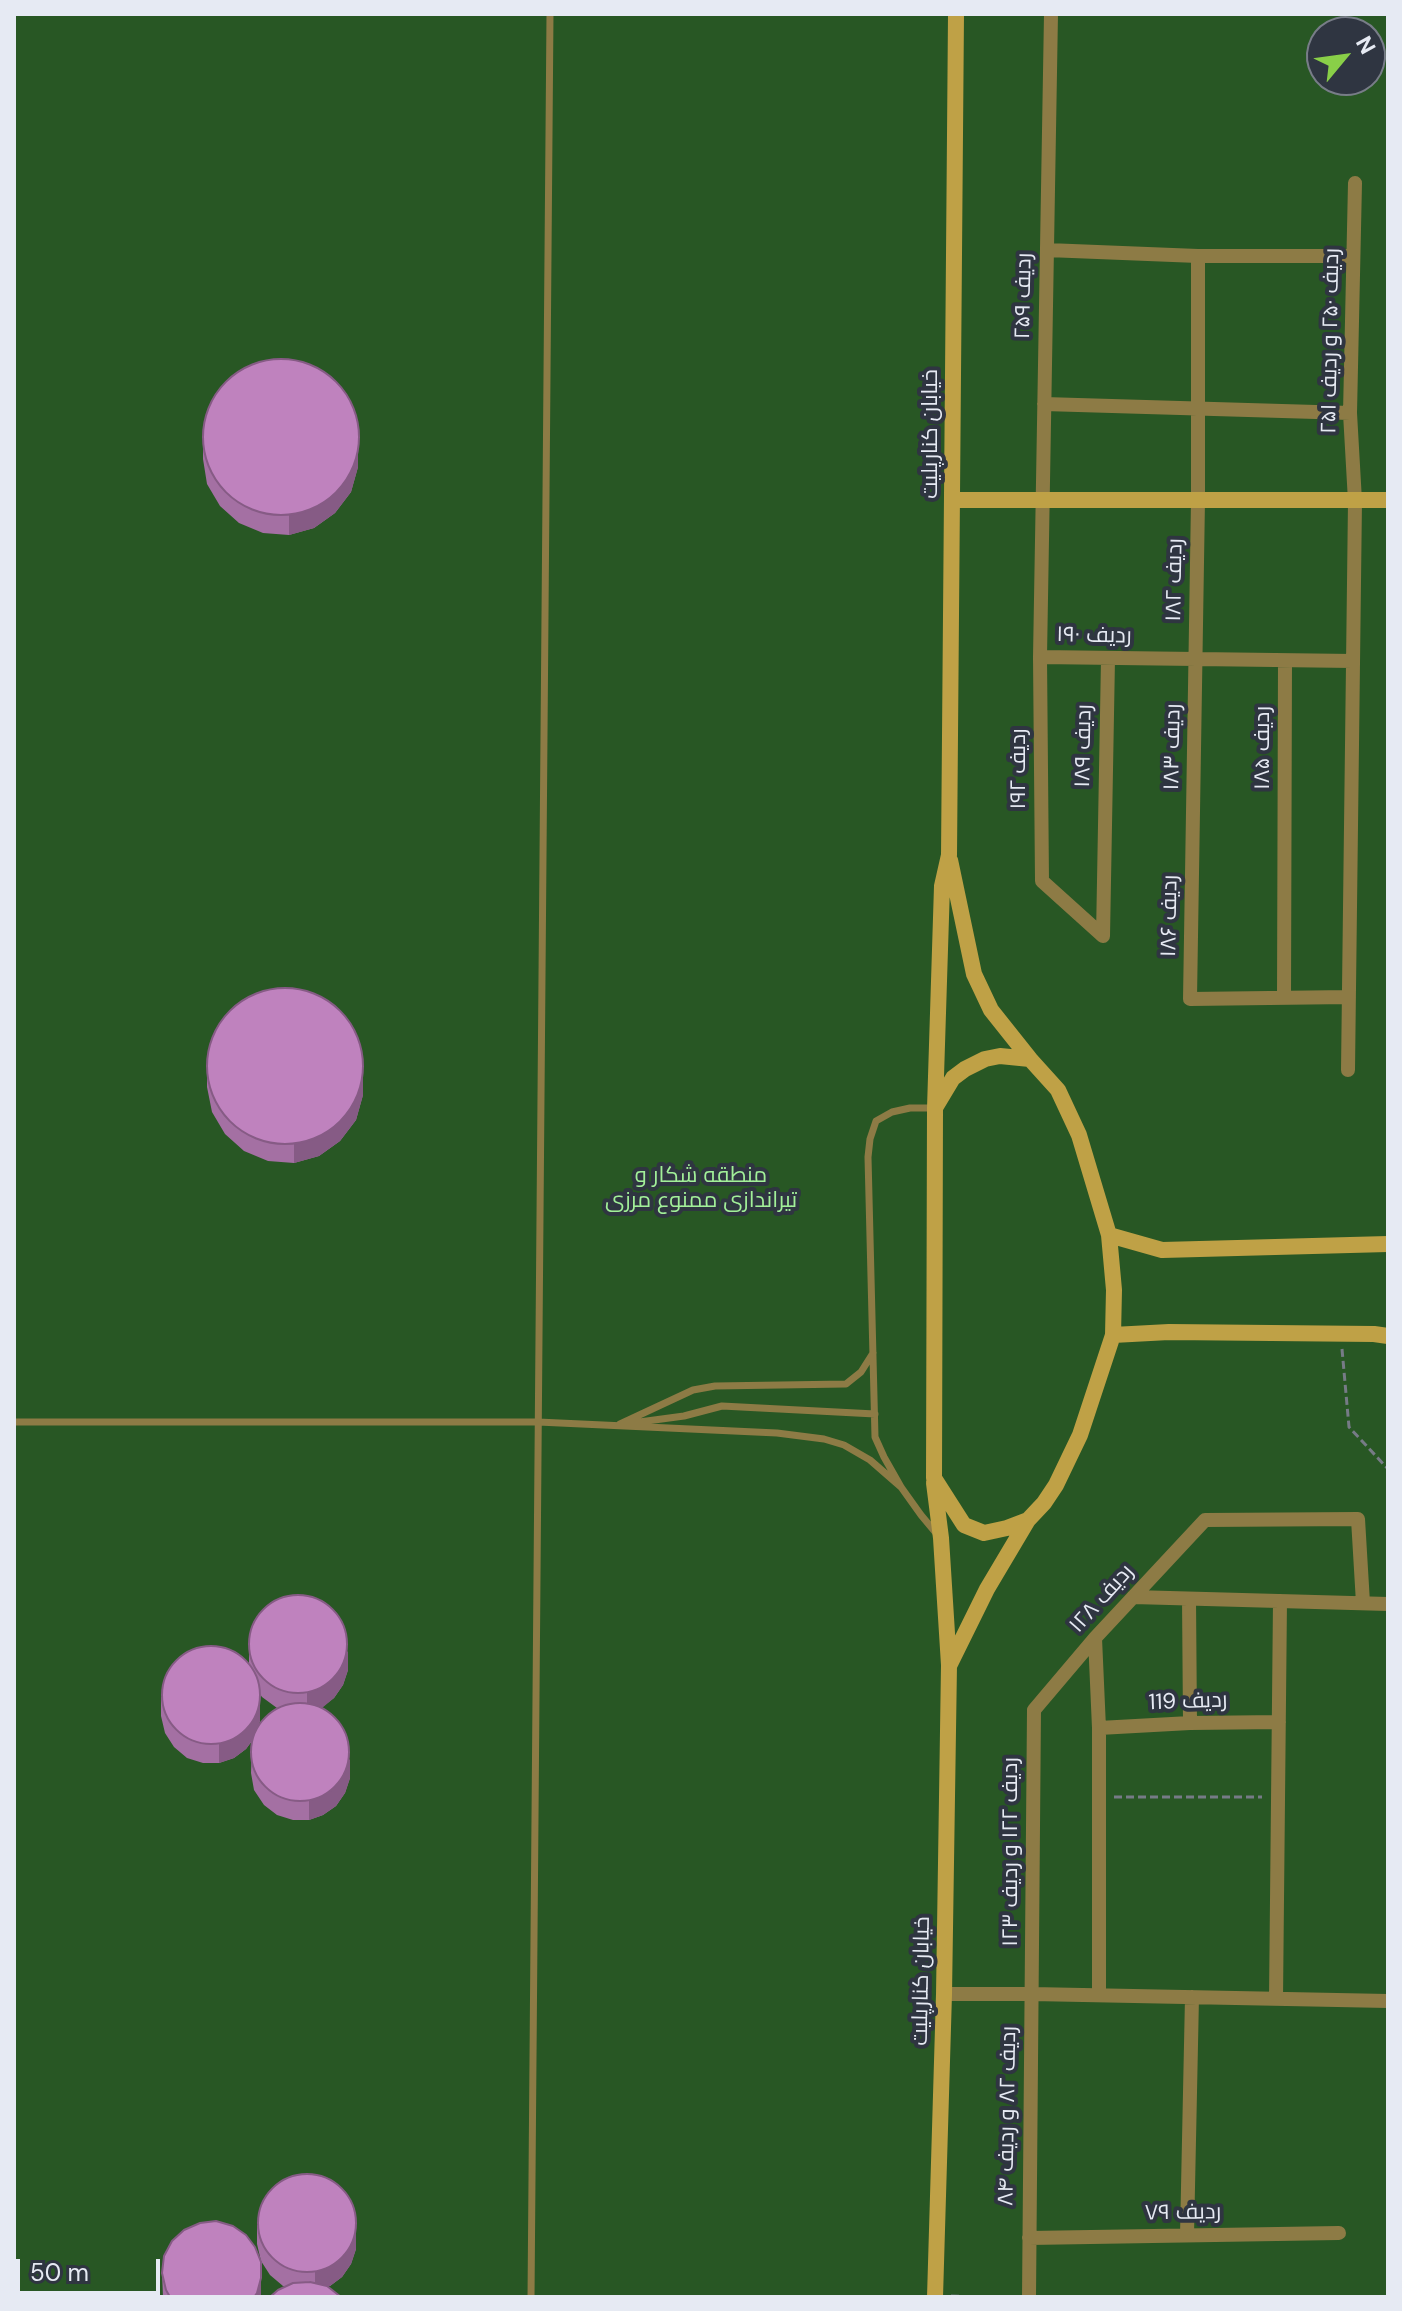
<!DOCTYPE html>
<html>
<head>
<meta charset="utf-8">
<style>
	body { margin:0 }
	#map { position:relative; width:1402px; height:2311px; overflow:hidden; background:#2f3541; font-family:"DM Sans",sans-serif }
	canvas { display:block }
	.frame { position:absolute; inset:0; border:16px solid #e6eaf3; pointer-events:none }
	.north { position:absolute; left:1306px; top:16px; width:80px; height:80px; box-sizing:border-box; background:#2f3541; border:2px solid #787d88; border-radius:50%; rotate:61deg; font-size:22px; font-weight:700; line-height:32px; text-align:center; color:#e6eaf3 }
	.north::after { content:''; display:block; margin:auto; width:28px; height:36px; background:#89cf48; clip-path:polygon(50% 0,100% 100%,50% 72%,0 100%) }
	.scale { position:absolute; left:16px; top:2259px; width:144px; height:36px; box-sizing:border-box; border:4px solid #e6eaf3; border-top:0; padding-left:10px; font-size:24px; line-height:28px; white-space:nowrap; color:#e6eaf3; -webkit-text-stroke:6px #2f3541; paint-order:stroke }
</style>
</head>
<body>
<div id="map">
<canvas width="1402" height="2311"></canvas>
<div class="frame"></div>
<div class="north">N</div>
<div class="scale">50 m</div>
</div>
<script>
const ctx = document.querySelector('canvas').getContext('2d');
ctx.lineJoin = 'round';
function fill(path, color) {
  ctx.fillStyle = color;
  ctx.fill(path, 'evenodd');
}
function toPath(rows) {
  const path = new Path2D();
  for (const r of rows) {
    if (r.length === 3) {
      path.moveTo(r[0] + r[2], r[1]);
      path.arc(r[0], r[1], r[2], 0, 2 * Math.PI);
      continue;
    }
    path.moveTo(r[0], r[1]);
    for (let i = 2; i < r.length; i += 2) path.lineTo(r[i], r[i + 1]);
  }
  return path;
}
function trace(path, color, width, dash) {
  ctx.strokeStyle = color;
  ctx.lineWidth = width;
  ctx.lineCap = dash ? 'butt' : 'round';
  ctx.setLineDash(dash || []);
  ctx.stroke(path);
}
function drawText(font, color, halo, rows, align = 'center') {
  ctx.font = font + ' "DM Sans",Cairo,sans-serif';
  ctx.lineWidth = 8;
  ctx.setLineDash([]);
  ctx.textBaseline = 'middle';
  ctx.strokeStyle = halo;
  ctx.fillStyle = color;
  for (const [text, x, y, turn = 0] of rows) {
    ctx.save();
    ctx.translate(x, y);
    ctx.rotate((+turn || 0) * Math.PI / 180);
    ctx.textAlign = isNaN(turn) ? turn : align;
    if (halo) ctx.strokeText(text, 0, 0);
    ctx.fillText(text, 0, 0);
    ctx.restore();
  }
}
fill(toPath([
	[14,14,1388,14,1388,2297,14,2297],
	[1322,32,1370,32,1370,80,1322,80]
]), '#285724');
trace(toPath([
	[1342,1349,1349,1427,1388,1469],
	[1114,1797,1262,1797],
	[951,2296,974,2297]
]), '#767b86', 3, [8, 4]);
trace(toPath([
	[933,1108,910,1108,892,1112,876,1121,870,1139,868,1157,875,1437,884,1457,901,1487,921,1515,936,1533],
	[14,1422,538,1422,777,1433,824,1439,844,1445,870,1460,901,1487],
	[632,1423,684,1416,722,1406,875,1414],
	[620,1424,693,1390,715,1386,846,1384,861,1372,873,1353],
	[531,2297,550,14]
]), '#8d7b45', 7);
trace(toPath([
	[1051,14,1040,657,1042,881,1103,936],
	[1047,250,1198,256,1353,256],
	[1198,256,1198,500,1190,999,1349,997],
	[1044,404,1350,413],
	[1040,657,1353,661],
	[1103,936,1108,659],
	[1284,996,1285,661],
	[1348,1070,1355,501,1350,413,1355,183],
	[1133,1597,1388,1604],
	[1189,1599,1190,1723],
	[1095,1638,1099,1728,1099,1995],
	[1099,1728,1190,1723,1279,1722],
	[944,1994,1032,1994,1388,2001],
	[1276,1999,1280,1601],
	[1187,2235,1192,1997],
	[1029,2238,1339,2233],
	[1029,2297,1034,1710,1095,1638,1205,1520,1358,1519,1363,1603]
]), '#8d7b45', 14);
trace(toPath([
	[952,500,1388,500],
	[950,860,974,974,991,1010,1030,1059],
	[935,1108,953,1078,965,1069,985,1059,1000,1056,1030,1059,1058,1090,1079,1135,1109,1235,1114,1290,1113,1335,1080,1435,1056,1485,1044,1503,1028,1520,1007,1528,984,1533,964,1525,934,1478,935,1108,942,886,949,855,956,14],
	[1109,1235,1162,1250,1388,1244],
	[1113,1335,1169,1332,1374,1334,1388,1336],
	[934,1483,941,1538,949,1665,944,1994,935,2297],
	[950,1664,987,1589,1028,1520]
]), '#bfa146', 16);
fill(toPath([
	[203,439,358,467,351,492,335,513,314,528,289,535,263,533,239,523,220,506,207,484,203,459],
	[207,1068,363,1095,356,1120,340,1141,319,1156,294,1163,268,1161,244,1151,225,1134,212,1112,207,1087],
	[249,1647,348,1670,343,1685,334,1698,322,1707,350,1778,345,1793,336,1806,323,1815,309,1820,293,1820,277,1815,264,1805,254,1790,251,1773,252,1741,246,1749,234,1758,219,1763,203,1763,187,1758,174,1747,165,1733,161,1716,161,1697,249,1664],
	[260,1694,262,1697,277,1708,258,1726,260,1721],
	[257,2225,356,2249,351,2264,342,2277,330,2286,283,2286,270,2275,261,2261,257,2244],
	[162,2273,261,2297,163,2297]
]), '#a470a3');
fill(toPath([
	[358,447,358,467,351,492,335,513,314,528,289,535,289,515],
	[363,1076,363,1095,356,1120,340,1141,319,1156,294,1163,294,1144],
	[348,1651,348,1670,343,1685,334,1698,322,1708,307,1713,307,1693],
	[260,1702,260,1721,255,1736,246,1749,234,1758,219,1763,219,1744],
	[350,1759,350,1778,345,1793,336,1806,323,1815,309,1820,309,1801],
	[356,2229,356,2249,351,2264,342,2277,330,2286,315,2291,315,2272],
	[261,2278,261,2297,254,2297]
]), '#865b85');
const building = toPath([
	[281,437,78],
	[285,1066,78],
	[298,1644,49],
	[211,1695,49],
	[300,1752,49],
	[307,2223,49],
	[216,2221,233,2226,246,2235,255,2247,261,2262,261,2278,257,2293,254,2297,170,2297,166,2290,162,2273,164,2256,172,2241,184,2230,200,2223,216,2221],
	[310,2282,327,2286,341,2297,270,2297,278,2290,293,2283,310,2282]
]);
fill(building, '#bf82be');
trace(building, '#865b85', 2);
drawText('22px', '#e6eaf3', '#2f3541', [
	["ردیف ۲۵۹",1024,296,-89],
	["ردیف ۲۵۰ و ردیف ۲۵۱",1331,341,-89],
	["خیابان کنارپلیت",931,434,-90],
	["ردیف ۱۸۲",1175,580,-89],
	["ردیف ۱۹۰",1094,636,1],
	["ردیف ۱۸۹",1084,746,-89],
	["ردیف ۱۸۳",1173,747,-89],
	["ردیف ۱۸۵",1263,748,-90],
	["ردیف ۱۹۲",1019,769,-90],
	["ردیف ۱۸۶",1170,916,-89],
	["ردیف ۱۲۸",1102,1599,-48],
	["ردیف 119",1188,1702,-2],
	["ردیف ۱۲۲ و ردیف ۱۲۳",1011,1852,-90],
	["خیابان کنارپلیت",922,1981,-89],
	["ردیف ۸۲ و ردیف ۸۴",1008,2116,-89],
	["ردیف ۷۹",1183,2213,-1]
]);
drawText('22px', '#a2f099', '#2f3541', [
	["منطقه شکار و",701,1176],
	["تیراندازی ممنوع مرزی",701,1201]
]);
</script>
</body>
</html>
